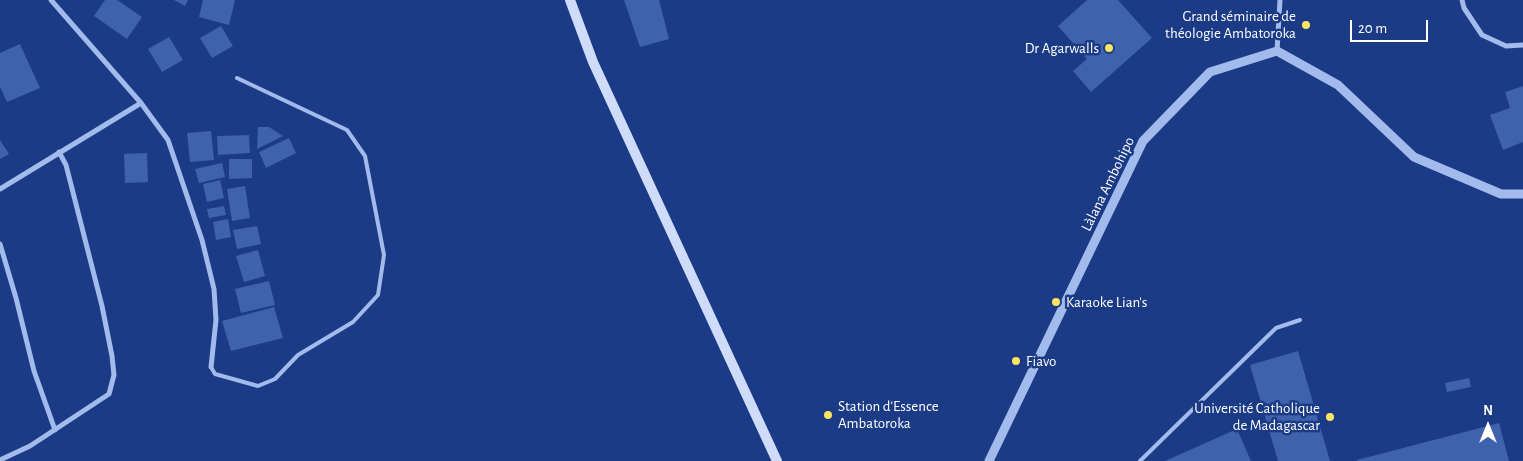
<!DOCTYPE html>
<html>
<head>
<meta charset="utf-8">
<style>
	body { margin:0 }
	#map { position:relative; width:1523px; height:461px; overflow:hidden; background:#1b3b86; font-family:"Alegreya Sans",sans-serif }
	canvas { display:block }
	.north { position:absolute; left:1463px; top:401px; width:50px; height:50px; -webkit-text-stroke:4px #1b3b86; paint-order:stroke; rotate:0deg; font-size:14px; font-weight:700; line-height:20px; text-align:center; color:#fff }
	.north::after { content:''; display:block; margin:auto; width:18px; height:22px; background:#fff; clip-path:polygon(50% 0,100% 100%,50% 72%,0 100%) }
	.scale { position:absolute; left:1350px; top:20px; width:78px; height:22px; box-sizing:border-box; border:2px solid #fff; border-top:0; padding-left:6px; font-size:15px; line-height:18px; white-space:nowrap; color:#fff; -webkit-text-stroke:4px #1b3b86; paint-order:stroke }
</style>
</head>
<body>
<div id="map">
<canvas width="1523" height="461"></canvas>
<div class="north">N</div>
<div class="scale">20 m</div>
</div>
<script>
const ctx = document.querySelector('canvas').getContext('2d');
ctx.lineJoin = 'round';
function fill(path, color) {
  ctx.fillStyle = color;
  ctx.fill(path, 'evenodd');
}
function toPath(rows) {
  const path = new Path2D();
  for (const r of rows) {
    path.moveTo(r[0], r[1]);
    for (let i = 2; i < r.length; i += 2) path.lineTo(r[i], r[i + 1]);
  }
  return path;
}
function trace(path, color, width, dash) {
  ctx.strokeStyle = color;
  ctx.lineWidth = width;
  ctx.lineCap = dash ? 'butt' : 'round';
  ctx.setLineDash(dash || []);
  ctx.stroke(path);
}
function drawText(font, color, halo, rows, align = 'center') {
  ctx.font = font + ' "Alegreya Sans",sans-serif';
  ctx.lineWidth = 5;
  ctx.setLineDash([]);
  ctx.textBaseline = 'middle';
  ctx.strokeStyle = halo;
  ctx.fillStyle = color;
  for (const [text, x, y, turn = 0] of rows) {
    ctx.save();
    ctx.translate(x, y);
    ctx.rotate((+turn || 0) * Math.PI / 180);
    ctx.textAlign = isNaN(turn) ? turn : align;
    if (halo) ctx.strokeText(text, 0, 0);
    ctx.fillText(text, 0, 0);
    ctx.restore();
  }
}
fill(toPath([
	[105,0,117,0,142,17,127,39,94,16],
	[174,0,188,0,185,6],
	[203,0,235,0,229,25,199,17],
	[624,0,659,0,669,39,640,47],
	[1087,0,1118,0,1152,38,1091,92,1073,71,1087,59,1058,26],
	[221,26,233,46,212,58,200,38],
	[169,37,183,60,162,72,148,49],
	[20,44,40,88,7,102,0,87,0,53],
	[1523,86,1523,142,1503,150,1490,115,1510,108,1505,92],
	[258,127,269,127,283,136,257,149],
	[211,131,214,160,190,162,187,133],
	[249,135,250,153,218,155,217,136],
	[289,138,296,153,266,168,259,152],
	[0,140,9,154,0,159],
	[147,153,148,182,125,183,124,154],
	[229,159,252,159,252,178,229,179],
	[222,163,225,177,199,183,195,169],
	[220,180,224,198,207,202,203,184],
	[245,186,250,218,232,221,227,189],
	[224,206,226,215,209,218,207,209],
	[228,219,231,237,216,240,213,222],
	[257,226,261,244,237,249,233,230],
	[258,250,265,276,244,282,236,256],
	[269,281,275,305,241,313,235,289],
	[274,307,283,338,231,351,222,321],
	[1298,351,1330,461,1278,461,1250,365],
	[1469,378,1471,387,1447,392,1445,383],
	[1499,423,1509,461,1357,461,1357,460],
	[1237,429,1251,461,1165,461]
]), '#3f62ad');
trace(toPath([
	[211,367,215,374,258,386,275,379,298,355,353,322,378,295,384,255,365,156,347,130,237,78],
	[1140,461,1276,328,1300,320]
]), '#a2baec', 4);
trace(toPath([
	[51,0,141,103],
	[1462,0,1464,8,1482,35,1506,46,1523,45],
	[1277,51,1280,0],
	[0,189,141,103,168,140,202,240,214,289,216,320,211,367],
	[0,244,16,298,34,371,55,430],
	[0,460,30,446,109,394,114,375,112,356,102,306,66,165,59,152]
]), '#a2baec', 5);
trace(toPath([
	[989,461,1143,141,1210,72,1277,51,1338,85,1414,157,1501,194,1523,194]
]), '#a2baec', 9);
trace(toPath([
	[570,0,593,62,777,461]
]), '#cedbf9', 10);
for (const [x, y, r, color] of [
	[1306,25,5,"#fde55f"],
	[1109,48,5,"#fde55f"],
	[1056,302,5,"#fde55f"],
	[1016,361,5,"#fde55f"],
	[828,415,5,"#fde55f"],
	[1330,417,5,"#fde55f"]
]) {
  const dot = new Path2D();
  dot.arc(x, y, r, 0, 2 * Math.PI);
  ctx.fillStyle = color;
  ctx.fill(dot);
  trace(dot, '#1b3b86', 2);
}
drawText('15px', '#fff', '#1b3b86', [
	["Grand séminaire de",1296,16],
	["théologie Ambatoroka",1296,33],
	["Dr Agarwalls",1099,48],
	["Karaoke Lian's",1066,302,"left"],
	["Fiavo",1026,361,"left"],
	["Station d'Essence",838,406,"left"],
	["Ambatoroka",838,423,"left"],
	["Université Catholique",1320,408],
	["de Madagascar",1320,425]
], 'right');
drawText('15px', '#fff', '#1b3b86', [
	["Làlana Ambohipo",1108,184,-64]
]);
</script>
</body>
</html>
